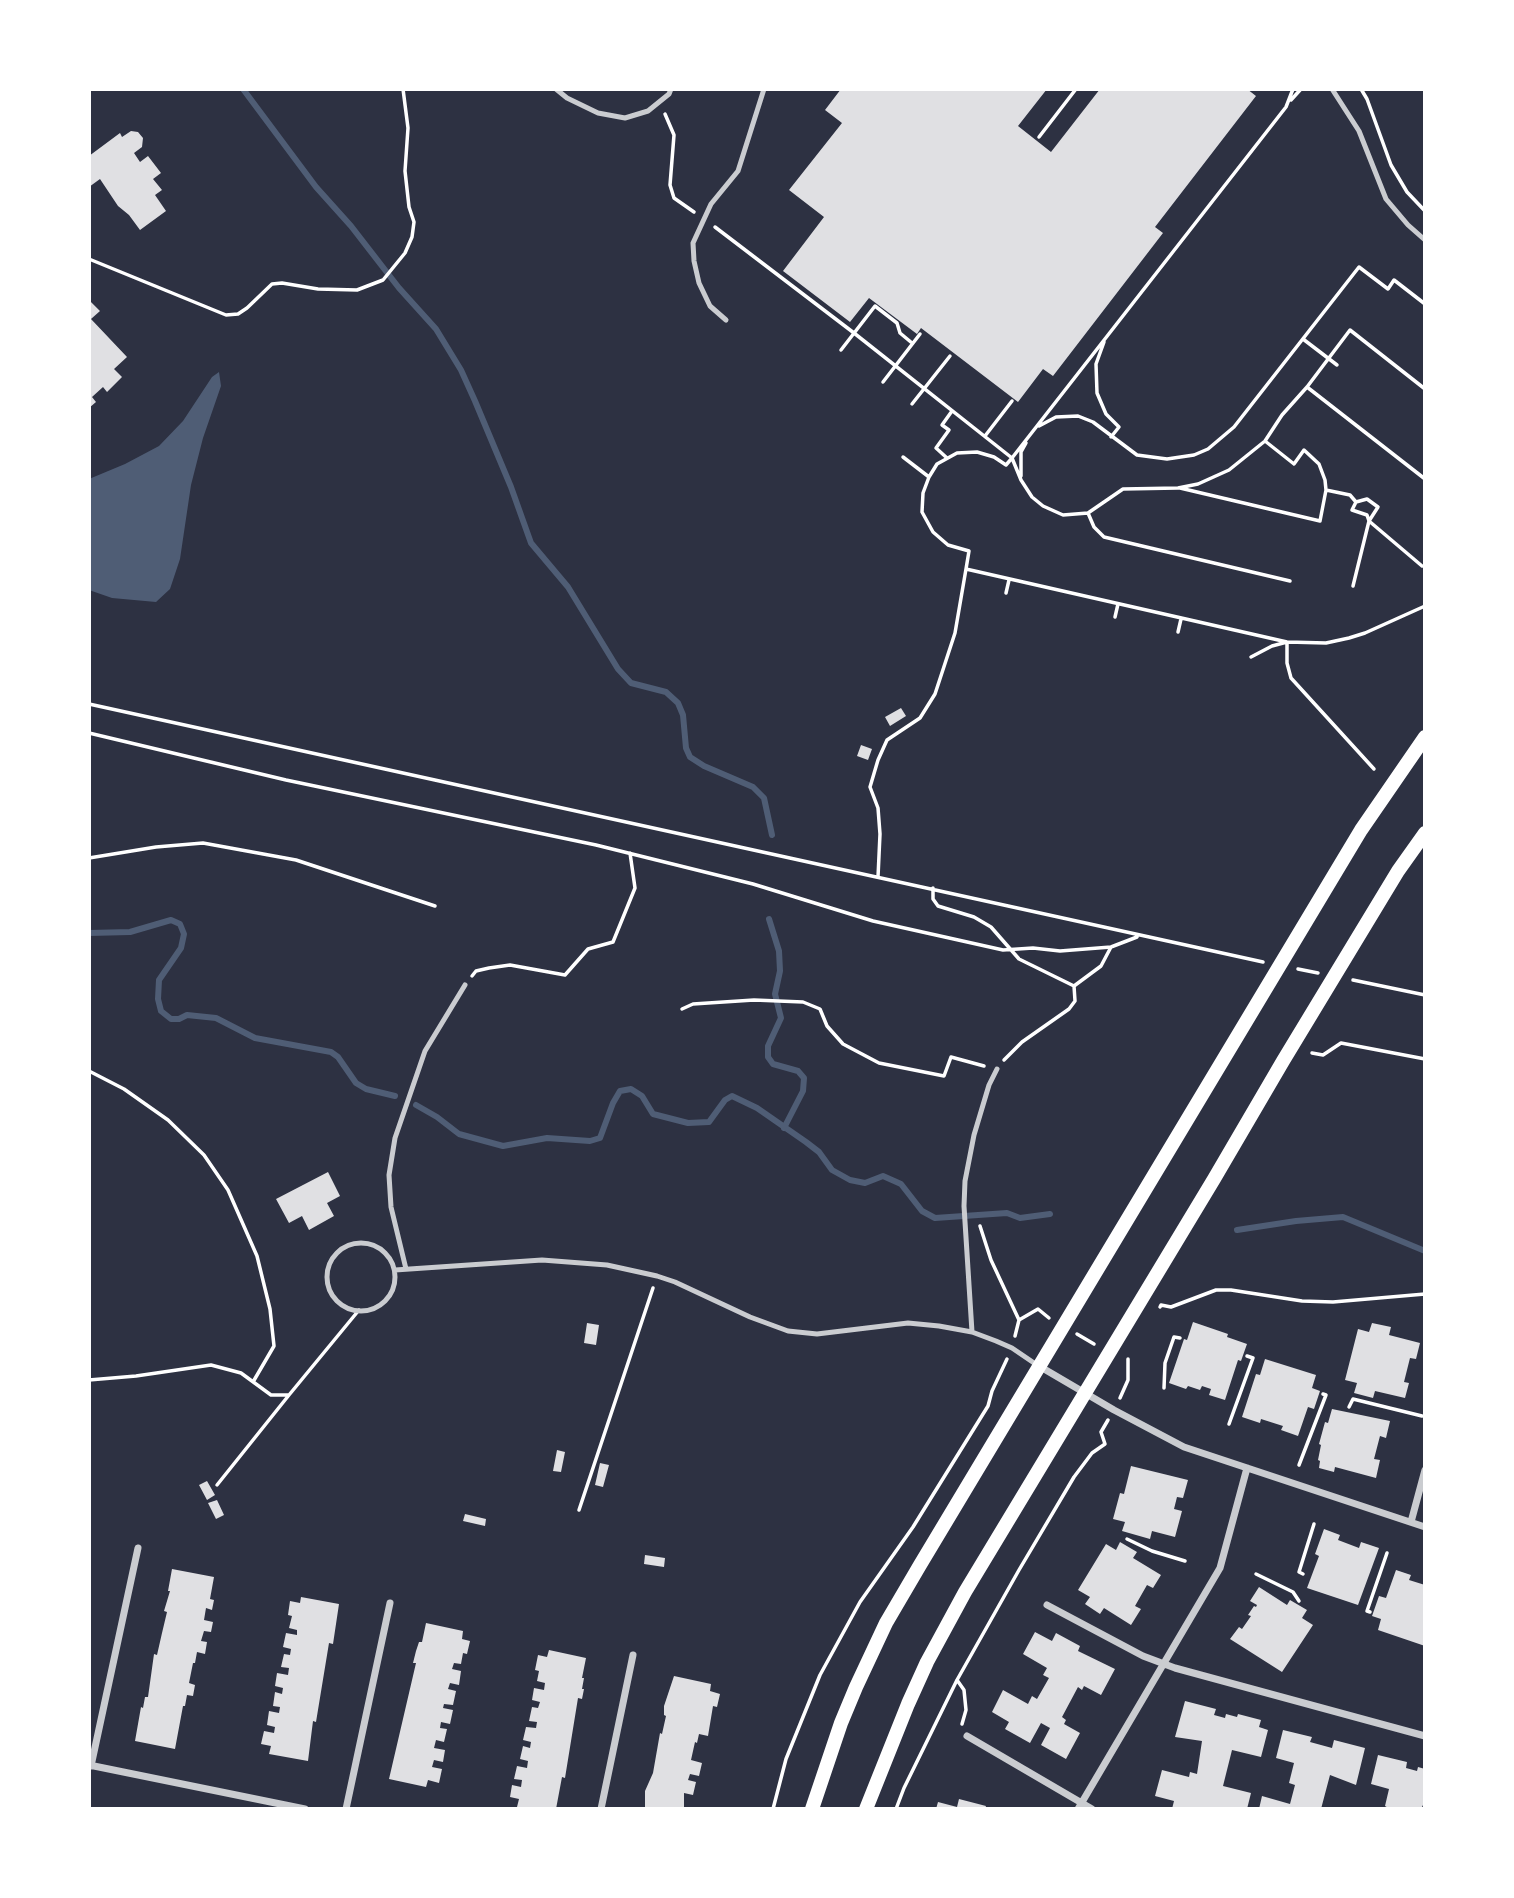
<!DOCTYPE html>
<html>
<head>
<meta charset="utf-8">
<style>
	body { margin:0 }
	#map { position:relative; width:1514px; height:1898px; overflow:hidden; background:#2d3142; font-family:Arial,sans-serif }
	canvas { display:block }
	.frame { position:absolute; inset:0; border:91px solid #fff; pointer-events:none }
</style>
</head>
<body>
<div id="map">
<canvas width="1514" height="1898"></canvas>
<div class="frame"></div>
</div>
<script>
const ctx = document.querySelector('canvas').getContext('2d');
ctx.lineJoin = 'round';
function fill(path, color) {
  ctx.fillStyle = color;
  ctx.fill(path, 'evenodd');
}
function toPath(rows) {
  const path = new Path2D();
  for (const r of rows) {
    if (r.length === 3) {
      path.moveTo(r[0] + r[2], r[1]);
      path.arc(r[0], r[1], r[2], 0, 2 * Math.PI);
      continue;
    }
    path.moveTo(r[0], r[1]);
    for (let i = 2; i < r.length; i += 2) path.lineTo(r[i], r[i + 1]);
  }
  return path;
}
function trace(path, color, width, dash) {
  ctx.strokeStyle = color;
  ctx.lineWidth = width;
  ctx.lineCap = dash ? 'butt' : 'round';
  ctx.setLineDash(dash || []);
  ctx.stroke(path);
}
fill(toPath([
	[219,372,221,386,203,438,191,485,180,559,170,589,156,602,112,598,89,590,89,479,125,464,159,446,183,421,212,377]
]), '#4f5d75');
trace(toPath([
	[243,89,316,187,351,226,399,288,436,329,461,370,475,401,511,487,531,543,568,587,618,669,631,683,666,692,678,703,683,715,686,748,690,757,704,766,753,787,764,798,772,835],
	[769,919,779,951,780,971,775,994,781,1018,768,1046,768,1057,773,1064,798,1071,804,1078,803,1091,784,1128],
	[89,933,130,932,171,920,180,924,184,934,181,948,159,980,158,999,161,1011,171,1019,179,1019,187,1015,216,1018,255,1038,331,1052,338,1057,356,1083,366,1089,395,1096],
	[416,1105,437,1117,459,1134,503,1146,547,1138,590,1141,600,1138,613,1103,620,1091,631,1089,642,1096,653,1114,688,1123,709,1122,725,1100,732,1096,757,1108,806,1142,819,1152,832,1170,850,1180,865,1183,883,1176,901,1184,922,1211,935,1218,1007,1213,1020,1218,1050,1214],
	[1237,1230,1296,1221,1343,1217,1425,1251]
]), '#4f5d75', 6);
fill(toPath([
	[841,89,1047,89,1018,126,1051,152,1100,89,1247,89,1256,96,1155,227,1163,233,1053,376,1043,369,1018,402,921,328,917,334,869,298,850,322,783,271,824,217,789,190,842,123,825,110],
	[131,131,138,132,143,138,142,147,134,153,140,162,148,156,161,173,153,179,162,190,155,195,166,211,140,230,129,215,118,206,100,179,89,187,89,156,120,133,122,137],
	[89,300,100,311,91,319,127,357,114,369,122,377,107,392,103,387,92,397,96,402,89,408],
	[901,708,906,716,890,726,885,717],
	[861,745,872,749,868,760,857,756],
	[328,1172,340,1196,327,1203,334,1216,309,1230,302,1216,289,1223,276,1199],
	[1193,1322,1228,1334,1227,1337,1247,1344,1241,1361,1238,1360,1225,1400,1209,1395,1211,1389,1202,1386,1200,1390,1188,1386,1186,1389,1169,1383,1184,1339,1187,1340],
	[587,1323,599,1325,596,1345,584,1343],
	[1372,1323,1391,1327,1389,1335,1420,1343,1416,1359,1410,1358,1404,1382,1409,1383,1405,1398,1375,1391,1373,1398,1354,1393,1357,1383,1345,1380,1358,1329,1369,1332],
	[1265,1359,1316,1375,1312,1388,1320,1391,1314,1409,1308,1407,1298,1436,1281,1430,1283,1426,1261,1419,1260,1423,1242,1417,1256,1374,1260,1375],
	[1332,1409,1390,1421,1386,1438,1380,1436,1374,1459,1380,1460,1376,1478,1335,1467,1334,1472,1319,1468,1320,1461,1318,1460,1321,1445,1319,1444,1325,1422,1328,1423],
	[557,1450,565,1452,561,1472,553,1471],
	[600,1463,609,1465,603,1487,595,1485],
	[1131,1466,1188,1480,1183,1498,1177,1497,1174,1509,1182,1511,1175,1537,1152,1531,1150,1539,1122,1531,1125,1522,1113,1519,1120,1493,1124,1494],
	[207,1481,215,1495,207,1500,199,1485],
	[217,1500,224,1515,216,1519,208,1503],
	[465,1514,486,1519,485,1526,463,1521],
	[1324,1529,1340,1535,1338,1540,1359,1548,1361,1542,1379,1548,1358,1605,1307,1588,1319,1556,1315,1554],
	[1120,1542,1137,1552,1133,1558,1161,1575,1153,1588,1147,1585,1135,1606,1141,1609,1131,1625,1104,1608,1100,1614,1085,1604,1090,1597,1078,1590,1106,1544,1116,1550],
	[645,1555,665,1558,664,1567,644,1564],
	[172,1569,214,1577,210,1599,214,1600,212,1610,206,1608,204,1620,213,1622,211,1632,204,1631,201,1641,207,1642,205,1654,197,1652,195,1663,193,1663,189,1683,195,1685,193,1696,187,1695,185,1706,183,1706,175,1749,135,1741,141,1707,143,1708,145,1697,148,1697,154,1654,157,1655,162,1633,167,1612,164,1611,170,1591,168,1591],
	[1396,1570,1411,1575,1409,1580,1425,1585,1425,1646,1378,1630,1381,1619,1372,1616,1379,1596,1386,1598],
	[1259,1587,1287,1605,1290,1600,1307,1610,1302,1618,1313,1625,1282,1672,1230,1639,1239,1627,1242,1629,1251,1616,1248,1615,1254,1606,1256,1607,1257,1605,1250,1601],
	[301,1597,339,1604,333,1644,329,1643,316,1722,313,1721,308,1761,269,1754,271,1746,261,1744,264,1731,274,1733,275,1727,267,1725,269,1711,279,1713,280,1707,273,1706,275,1692,282,1694,283,1688,275,1686,277,1673,288,1675,289,1668,281,1667,284,1654,290,1655,291,1649,283,1647,286,1633,297,1635,297,1630,289,1628,292,1616,288,1615,290,1601,300,1603],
	[426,1623,463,1631,462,1639,470,1641,467,1654,463,1653,461,1664,454,1663,452,1669,461,1671,459,1685,450,1683,448,1689,456,1691,453,1705,444,1704,443,1708,453,1710,450,1724,441,1722,440,1728,447,1729,444,1742,436,1740,434,1748,445,1750,443,1762,434,1760,432,1767,442,1769,439,1783,428,1780,426,1787,389,1779,416,1663,413,1663,416,1651,419,1642,422,1642],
	[1035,1632,1052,1641,1056,1633,1080,1646,1078,1651,1115,1669,1101,1695,1084,1686,1082,1690,1078,1687,1062,1717,1066,1720,1064,1724,1080,1733,1066,1759,1041,1745,1050,1728,1041,1723,1030,1743,1005,1729,1009,1722,992,1712,1003,1690,1028,1704,1032,1696,1037,1699,1049,1678,1043,1675,1047,1668,1023,1654],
	[549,1650,586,1658,582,1678,584,1678,582,1689,584,1689,582,1699,578,1698,565,1778,562,1777,556,1809,525,1809,517,1807,519,1799,510,1797,512,1785,521,1787,522,1780,514,1779,517,1766,527,1768,528,1761,520,1759,523,1746,530,1748,531,1742,523,1740,526,1727,536,1728,537,1722,529,1721,532,1707,538,1708,540,1702,532,1700,534,1688,544,1690,545,1683,537,1681,539,1671,535,1670,538,1655,547,1657],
	[674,1676,711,1684,710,1691,720,1694,717,1707,713,1706,708,1736,699,1734,697,1743,695,1742,691,1760,702,1763,699,1776,690,1774,688,1780,696,1782,693,1795,684,1793,684,1809,645,1809,645,1791,653,1773,660,1733,662,1734,666,1716,664,1715,664,1706],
	[1185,1701,1216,1709,1214,1715,1225,1718,1226,1714,1237,1717,1238,1714,1261,1720,1259,1727,1268,1730,1261,1757,1232,1750,1223,1786,1251,1793,1247,1809,1172,1809,1174,1801,1155,1796,1162,1770,1189,1777,1190,1772,1197,1774,1202,1741,1175,1737],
	[1283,1730,1312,1737,1310,1742,1332,1748,1334,1740,1365,1748,1356,1785,1330,1775,1321,1809,1259,1809,1262,1796,1290,1804,1295,1785,1289,1783,1294,1763,1276,1758],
	[1378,1755,1407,1762,1406,1768,1417,1771,1418,1767,1425,1769,1425,1801,1421,1809,1390,1809,1385,1806,1389,1789,1371,1784],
	[959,1799,986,1806,985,1809,936,1809,938,1802,957,1807]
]), '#e0e0e3');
trace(toPath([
	[1361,89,1367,99,1391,165,1407,192,1425,211],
	[1291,100,1301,89],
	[665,114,674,135,670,185,674,198,694,212],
	[1039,137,1076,89],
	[715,227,854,333,1012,458,1286,107,1293,89],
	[89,259,226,315,238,314,247,308,272,284,282,283,318,289,357,290,383,280,405,253,412,237,414,222,409,207,405,171,408,128,403,89],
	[1303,339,1337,365],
	[1104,342,1096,364,1097,393,1106,414,1119,427,1111,437],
	[841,350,875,306,897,323,900,333,912,343],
	[883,382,920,334],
	[1307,387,1425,479],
	[912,404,950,356],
	[1039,426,1056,417,1078,416,1093,422,1137,455,1167,459,1194,455,1208,449,1234,427,1359,267,1388,289,1394,280,1425,304],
	[985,436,1012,401],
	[903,457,929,477],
	[947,458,936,448,949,430,942,425,952,411],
	[1021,476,1021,452,1026,443],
	[1180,488,1320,521,1326,490,1325,480,1319,464,1304,450,1294,464,1265,441],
	[1326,490,1350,495,1356,502,1367,499,1378,507,1369,521,1422,566],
	[1088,513,1094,527,1104,537,1290,581],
	[966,569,969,551,948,545,933,532,922,512,923,493,929,477,937,464,957,453,977,452,994,457,1006,465,1012,458,1021,480,1032,497,1043,506,1063,515,1088,513,1123,489,1178,488,1198,484,1229,470,1265,441,1282,415,1307,387,1350,330,1425,389],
	[1353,586,1369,521,1367,515,1352,510,1356,502],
	[1006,593,1009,580],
	[1115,617,1118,604],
	[1178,632,1181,619],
	[1251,657,1272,646,1287,642,1287,663,1291,678,1374,769],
	[89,704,1263,962],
	[89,733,286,780,596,845,753,884,873,921,1003,950,1033,948,1060,951,1111,947,1137,937],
	[89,858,156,847,203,843,296,860,435,906],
	[878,877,880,834,878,808,870,787,878,760,887,740,920,718,935,694,955,633,966,569,1287,642,1326,643,1349,638,1365,633,1425,606],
	[933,888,933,899,938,906,974,917,991,927,1019,959,1074,986,1075,1001,1069,1009,1022,1042,1004,1060],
	[1298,969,1318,973],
	[472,976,476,971,489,968,510,965,565,975,588,949,613,942,635,888,630,853],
	[1353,980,1425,995],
	[1074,986,1101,966,1111,947],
	[682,1009,693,1004,754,1000,803,1002,820,1009,827,1026,843,1044,879,1063,944,1076,951,1057,984,1066],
	[1312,1053,1323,1055,1341,1043,1425,1059],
	[89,1071,124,1089,168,1120,204,1155,228,1190,257,1256,270,1309,274,1346,253,1382],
	[980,1226,991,1260,1019,1320,1015,1336],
	[1160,1307,1161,1305,1171,1307,1216,1290,1231,1290,1302,1301,1333,1302,1425,1294],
	[1019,1320,1038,1309,1049,1318],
	[1077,1334,1094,1344],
	[89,1380,136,1376,211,1365,241,1373,271,1395,289,1395,359,1310],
	[1164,1388,1165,1363,1174,1337,1180,1338],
	[1120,1398,1128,1380,1128,1359],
	[1349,1407,1353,1399,1422,1416],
	[1229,1424,1253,1358,1247,1356],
	[1299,1465,1326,1395,1323,1394],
	[217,1485,289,1395],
	[579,1510,653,1288],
	[1127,1539,1152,1551,1185,1561],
	[1256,1574,1293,1592,1299,1601],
	[1303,1574,1299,1572,1314,1524],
	[1370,1612,1367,1611,1387,1553],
	[957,1680,964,1690,966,1710,962,1724],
	[773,1809,786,1759,820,1675,860,1602,913,1527,988,1406,992,1391,1007,1359],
	[896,1809,904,1788,957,1680,1019,1570,1074,1477,1092,1453,1105,1444,1101,1432,1108,1420]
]), '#fff', 3.5);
trace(toPath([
	[556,89,567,98,598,113,625,118,648,111,669,94,671,89],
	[1332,89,1359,131,1386,199,1408,225,1425,240],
	[726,320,710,306,699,283,694,261,693,243,711,204,738,171,764,89],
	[361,1277,34],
	[406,1269,391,1207,389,1175,395,1138,425,1051,465,985],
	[395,1270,542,1260,607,1265,657,1276,675,1282,750,1317,788,1331,817,1334,908,1323,939,1326,972,1332,996,1341,1012,1348,1037,1365],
	[972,1332,964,1206,965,1181,974,1135,989,1085,997,1069]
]), '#caccd0', 5);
trace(toPath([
	[1039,1366,1114,1410,1184,1447,1425,1527],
	[1411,1522,1425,1470],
	[1047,1605,1143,1656,1175,1668,1425,1736],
	[967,1736,1092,1809],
	[89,1765,305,1809],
	[91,1766,138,1548],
	[346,1809,390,1603],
	[601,1809,633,1655],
	[1078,1809,1220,1568,1247,1468]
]), '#caccd0', 7);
trace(toPath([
	[812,1809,841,1723,856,1687,886,1623,920,1565,1361,830,1425,737],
	[866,1809,908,1704,927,1662,965,1592,1214,1179,1283,1061,1398,871,1425,833]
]), '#fff', 14);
</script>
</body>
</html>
